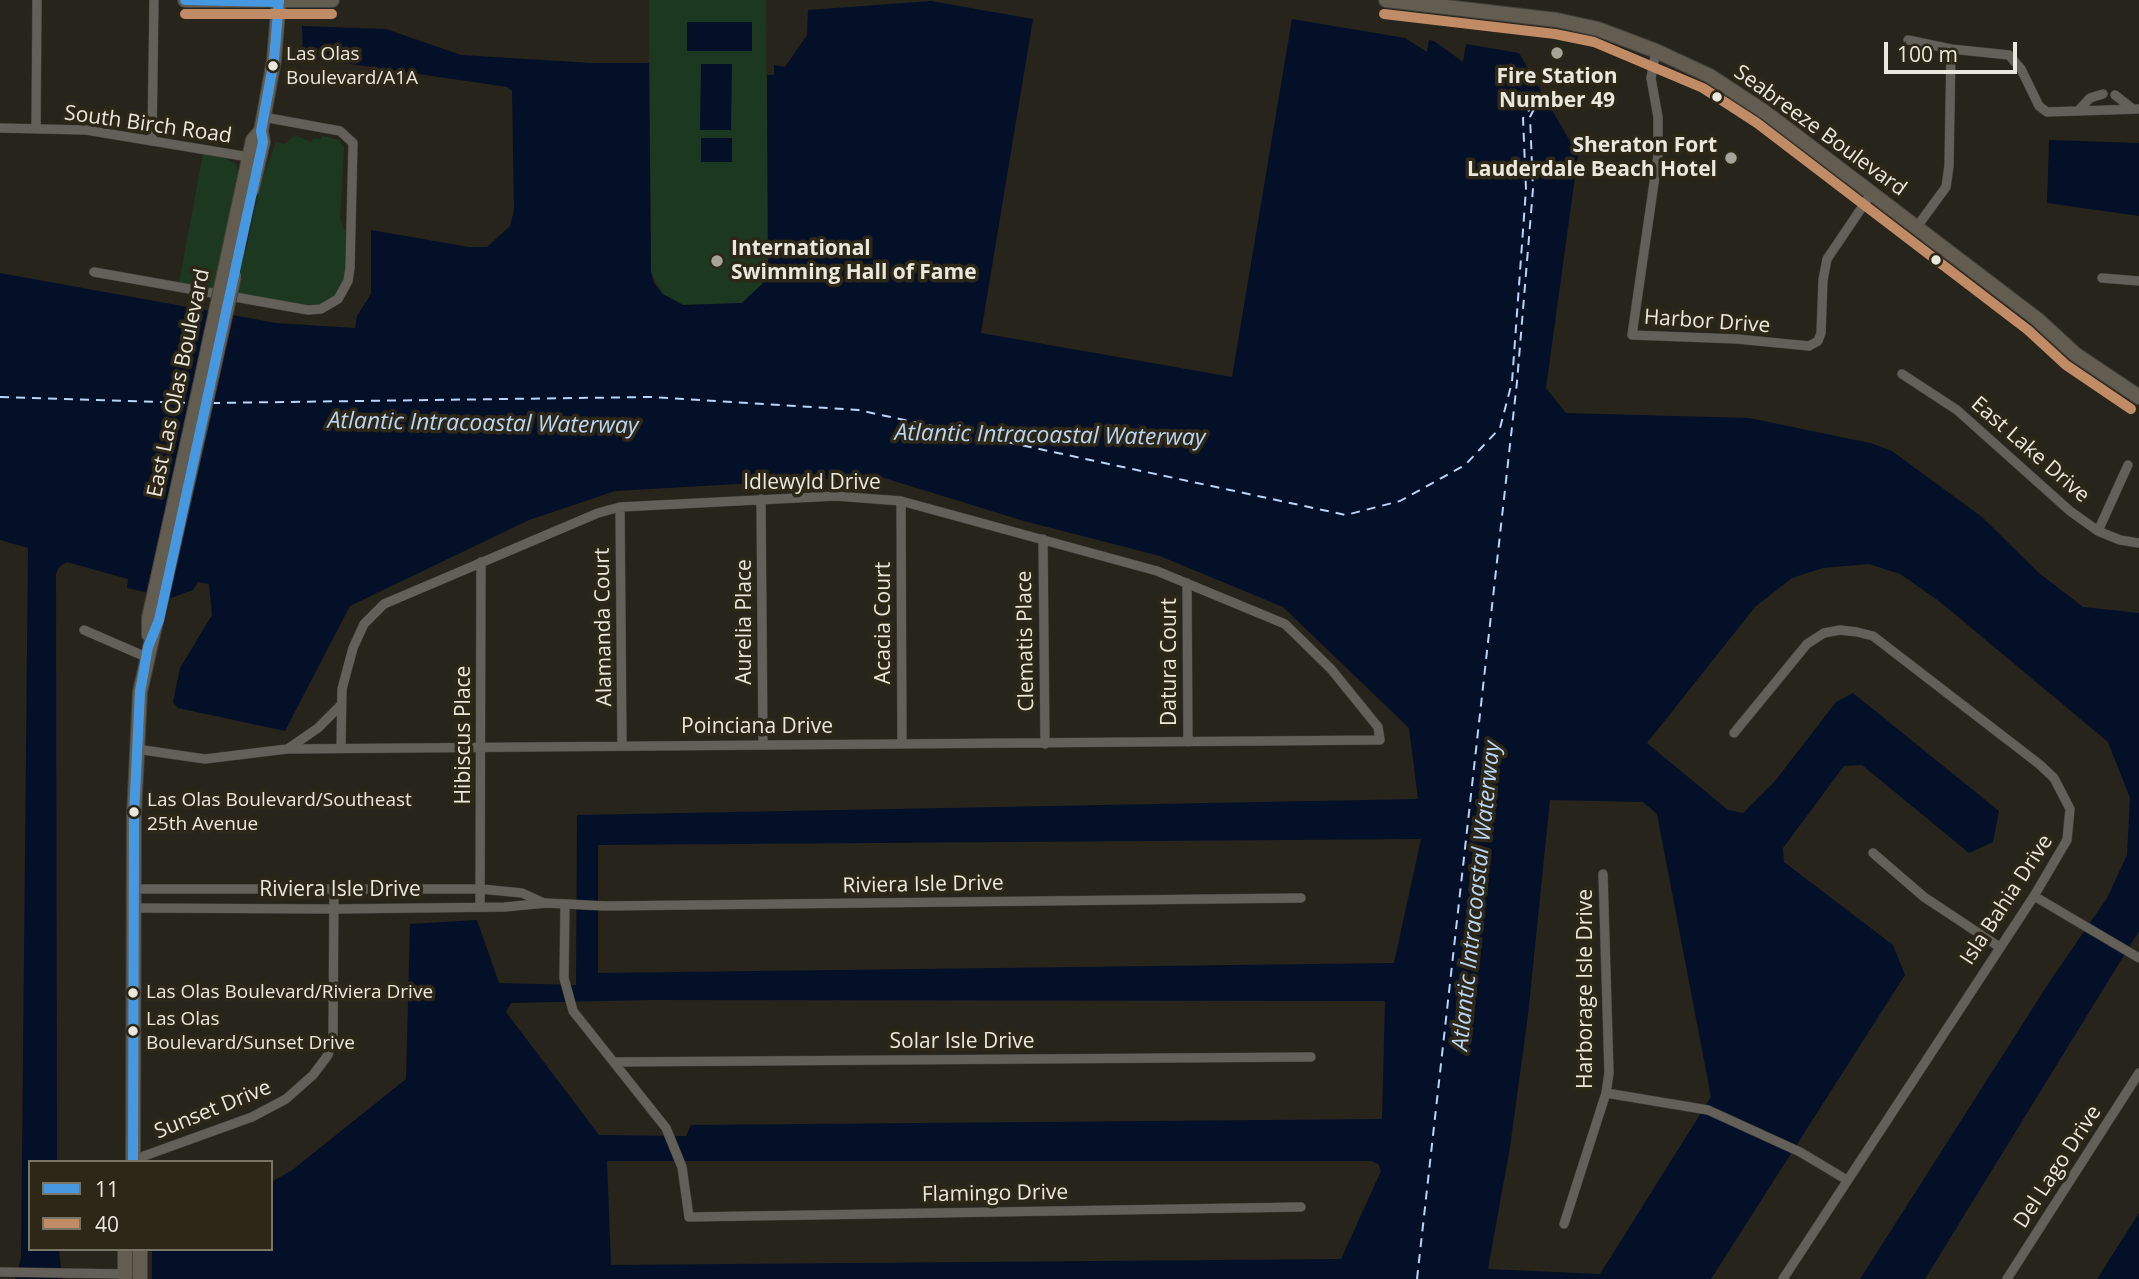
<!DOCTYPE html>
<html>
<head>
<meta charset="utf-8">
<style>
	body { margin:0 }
	#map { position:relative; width:2139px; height:1279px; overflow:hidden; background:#27241c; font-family:"Open Sans",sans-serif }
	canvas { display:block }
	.legend { position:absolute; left:28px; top:1160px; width:245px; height:91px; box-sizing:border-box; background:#2c2717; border:2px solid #787466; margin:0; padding:9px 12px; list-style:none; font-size:21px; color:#eae7dd }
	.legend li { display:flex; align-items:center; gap:14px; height:35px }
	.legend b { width:35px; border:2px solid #787466 }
	.scale { position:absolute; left:1884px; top:42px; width:133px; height:32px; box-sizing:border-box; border:4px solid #eae7dd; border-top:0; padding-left:9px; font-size:21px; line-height:24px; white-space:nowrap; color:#eae7dd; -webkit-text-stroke:5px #2c2717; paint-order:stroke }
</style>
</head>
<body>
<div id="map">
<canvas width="2139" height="1279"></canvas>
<ul class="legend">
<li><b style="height:9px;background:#4699e1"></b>11</li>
<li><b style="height:9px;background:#c18c65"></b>40</li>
</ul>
<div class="scale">100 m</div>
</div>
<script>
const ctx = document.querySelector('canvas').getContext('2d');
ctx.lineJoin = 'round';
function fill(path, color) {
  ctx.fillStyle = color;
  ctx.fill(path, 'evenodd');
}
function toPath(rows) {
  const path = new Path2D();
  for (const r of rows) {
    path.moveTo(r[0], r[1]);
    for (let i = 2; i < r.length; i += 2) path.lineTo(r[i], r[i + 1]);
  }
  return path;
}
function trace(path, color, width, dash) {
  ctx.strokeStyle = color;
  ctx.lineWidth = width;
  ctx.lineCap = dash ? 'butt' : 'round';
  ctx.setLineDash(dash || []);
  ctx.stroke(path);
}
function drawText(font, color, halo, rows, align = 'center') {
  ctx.font = font + ' "Open Sans",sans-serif';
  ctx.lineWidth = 7;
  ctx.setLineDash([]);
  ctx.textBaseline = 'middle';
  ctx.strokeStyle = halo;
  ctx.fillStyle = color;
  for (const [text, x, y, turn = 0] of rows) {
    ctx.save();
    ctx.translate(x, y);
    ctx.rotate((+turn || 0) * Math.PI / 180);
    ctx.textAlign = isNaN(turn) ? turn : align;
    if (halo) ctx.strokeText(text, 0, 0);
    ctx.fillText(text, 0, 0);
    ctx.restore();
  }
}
fill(toPath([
	[649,0,766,0,768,267,762,284,742,303,683,305,662,294,651,272],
	[295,135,311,142,314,138,321,139,322,136,339,140,344,147,340,219,344,229,347,229,347,268,344,284,334,297,321,304,304,305,179,283,203,153,224,157,237,165,238,177,223,244,246,250,260,185,276,142,285,144]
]), '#1d3821');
fill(toPath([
	[931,1,1033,19,981,333,1232,377,1292,19,1405,38,1427,52,1429,40,1434,41,1463,62,1466,44,1519,53,1578,155,1546,388,1566,413,1749,418,1870,443,1892,451,1982,517,2039,573,2083,607,2139,613,2139,931,1925,1279,1860,1279,2050,981,2107,898,2127,855,2130,798,2108,742,1939,601,1900,574,1869,564,1823,568,1792,578,1755,607,1647,743,1728,810,1743,813,1775,781,1836,702,1853,693,1999,811,1993,842,1969,853,1862,765,1844,766,1783,848,1784,862,1893,945,1905,975,1711,1279,152,1279,152,1249,271,1249,271,1182,291,1171,406,1079,410,924,477,920,499,983,576,985,577,815,1418,799,1409,728,1283,607,1160,556,1024,521,878,476,615,491,529,520,350,606,285,731,178,708,173,702,180,668,212,615,209,584,198,582,193,590,171,598,127,588,128,579,67,562,59,567,56,574,57,1162,30,1162,30,1249,59,1249,62,1279,15,1279,21,1258,28,548,0,540,0,273,276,323,355,328,357,316,371,294,371,230,469,247,487,247,510,226,514,210,512,91,507,87,303,57,302,26,386,29,461,55,592,63,649,63,651,272,654,283,663,294,683,305,742,303,762,284,768,266,767,75,774,75,774,65,785,67,807,35,808,10],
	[1550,800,1643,802,1657,814,1711,1097,1600,1274,1488,1269,1510,1147,1528,1015],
	[1421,839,1394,963,598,973,598,845],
	[651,1000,1385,1001,1382,1119,691,1125,686,1136,599,1135,506,1012,511,1003],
	[607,1161,1371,1161,1378,1164,1381,1171,1341,1259,611,1265],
	[687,22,752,22,752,51,687,51],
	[701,64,732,64,731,130,700,130],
	[701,138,732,138,732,162,701,162],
	[2049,140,2139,143,2139,216,2047,203],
	[2139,1213,2139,1279,2097,1279]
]), '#041028');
trace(toPath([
	[0,397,191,403],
	[211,403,650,397,858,410,1346,515,1400,501,1465,465,1500,428,1512,382,1526,189,1523,118,1536,101],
	[1417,1279,1517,382,1533,189,1530,117,1537,103]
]), '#b9d5f7', 2, [9, 7]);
const minor = toPath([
	[1908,40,1951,49,2009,55,2021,69,2039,106,2047,112,2139,109],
	[1656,51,1651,78,1658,117,1658,155,1632,335,1737,339,1809,346,1818,341,1821,333,1823,280,1827,259,1871,194],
	[2115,95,2133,109],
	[2078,111,2090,98,2103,94],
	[0,128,86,130,249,157],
	[36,129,37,0],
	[152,140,154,0],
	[1916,228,1946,187,1949,166,1951,49],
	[94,272,308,310,321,309,338,299,348,281,350,268,353,143,340,131,263,117],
	[2102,278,2139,281],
	[1902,374,1957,410,2070,511,2098,531,2120,540,2139,543],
	[761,499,763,745],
	[901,501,902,744],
	[620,507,622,746],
	[2098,531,2128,465],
	[1043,539,1045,744],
	[1187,583,1188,742],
	[84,630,146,657],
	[1734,733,1807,644,1824,633,1840,630,1857,632,1873,636,2039,764,2054,778,2070,809,2067,840,2034,896,1783,1279],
	[289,748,318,728,340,706],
	[136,749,205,759,287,749,1380,740,1378,727,1331,669,1285,624,1157,571,901,501,836,496,620,507,598,513,384,604,364,624,353,648,342,689,341,748],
	[1873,853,1924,897,1998,946],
	[134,889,481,889,522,893,544,903],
	[2034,896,2139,958],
	[565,904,564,978,573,1011,666,1128,682,1167,689,1217,1301,1207],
	[480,907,481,562],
	[134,908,335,909,505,907,546,903,605,906,1301,898],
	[614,1062,1311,1057],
	[1606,1093,1708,1110,1800,1152,1847,1180],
	[133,1160,252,1117,286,1099,313,1075,328,1055,333,1038,334,887],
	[1564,1224,1606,1093,1609,1073,1603,874],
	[0,1272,128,1274],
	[2007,1279,2139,1073]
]);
const primary = toPath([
	[185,0,332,0],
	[1386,0,1557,20,1598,29,1656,51,1710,76,1765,112,2037,319,2075,354,2139,397],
	[243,186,253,140,261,131],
	[252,189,263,142,261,131,274,60,279,0],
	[149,635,149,618,200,386],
	[133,1162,134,815,140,692,209,388],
	[125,1279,125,1249],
	[140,1279,140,1249]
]);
trace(minor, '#43413b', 10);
trace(primary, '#43413b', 16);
trace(minor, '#626059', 9);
trace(primary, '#625c51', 14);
const primaryBridge = toPath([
	[200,386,243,186],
	[209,388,234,276]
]);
trace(primaryBridge, '#43413b', 16, []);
trace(primaryBridge, '#625c51', 14);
trace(toPath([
	[185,0,279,2],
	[133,1162,134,815,140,692,148,647,159,620,263,142,261,131,274,60,279,0]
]), '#4699e1', 10);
trace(toPath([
	[185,14,332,14],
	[1384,14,1555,34,1594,42,1703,88,1757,123,2028,330,2066,365,2131,409]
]), '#c18c65', 10);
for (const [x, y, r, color] of [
	[1557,53,7,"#a6a399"],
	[273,66,6,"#eae7dd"],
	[1717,97,6,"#eae7dd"],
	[1731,158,7,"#a6a399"],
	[1936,260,6,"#eae7dd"],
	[717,261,7,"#a6a399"],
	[134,812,6,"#eae7dd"],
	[133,993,6,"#eae7dd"],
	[133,1031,6,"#eae7dd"]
]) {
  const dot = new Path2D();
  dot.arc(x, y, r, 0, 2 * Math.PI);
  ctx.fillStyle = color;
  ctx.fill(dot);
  trace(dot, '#2c2717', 2.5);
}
drawText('19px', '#eae7dd', '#2c2717', [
	["Las Olas",286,55],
	["Boulevard/A1A",286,79],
	["Las Olas Boulevard/Southeast",147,801],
	["25th Avenue",147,825],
	["Las Olas Boulevard/Riviera Drive",146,993],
	["Las Olas",146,1020],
	["Boulevard/Sunset Drive",146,1044]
], 'left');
drawText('bold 21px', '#eae7dd', '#2c2717', [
	["Fire Station",1557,77],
	["Number 49",1557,101],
	["Sheraton Fort",1717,146,"right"],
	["Lauderdale Beach Hotel",1717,170,"right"],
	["International",731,249,"left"],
	["Swimming Hall of Fame",731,273,"left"]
]);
drawText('21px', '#eae7dd', '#2c2717', [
	["South Birch Road",148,125,8],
	["Seabreeze Boulevard",1820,131,36],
	["Harbor Drive",1707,322,4],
	["East Las Olas Boulevard",179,383,-78],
	["East Lake Drive",2030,450,41],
	["Idlewyld Drive",812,483],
	["Aurelia Place",745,622,-90],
	["Acacia Court",884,623,-90],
	["Alamanda Court",604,627,-91],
	["Clematis Place",1026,641,-91],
	["Datura Court",1170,662,-90],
	["Poinciana Drive",757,727],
	["Hibiscus Place",464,735,-90],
	["Riviera Isle Drive",923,885,-1],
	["Riviera Isle Drive",340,890],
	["Isla Bahia Drive",2007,900,-57],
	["Harborage Isle Drive",1586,989,-90],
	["Solar Isle Drive",962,1042],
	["Sunset Drive",213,1110,-22],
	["Del Lago Drive",2058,1167,-57],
	["Flamingo Drive",995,1194,-1]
]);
drawText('italic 23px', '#b9d5f7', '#2c2717', [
	["Atlantic Intracoastal Waterway",483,424,1],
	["Atlantic Intracoastal Waterway",1050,436,1],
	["Atlantic Intracoastal Waterway",1477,896,-84]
]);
</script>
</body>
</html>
